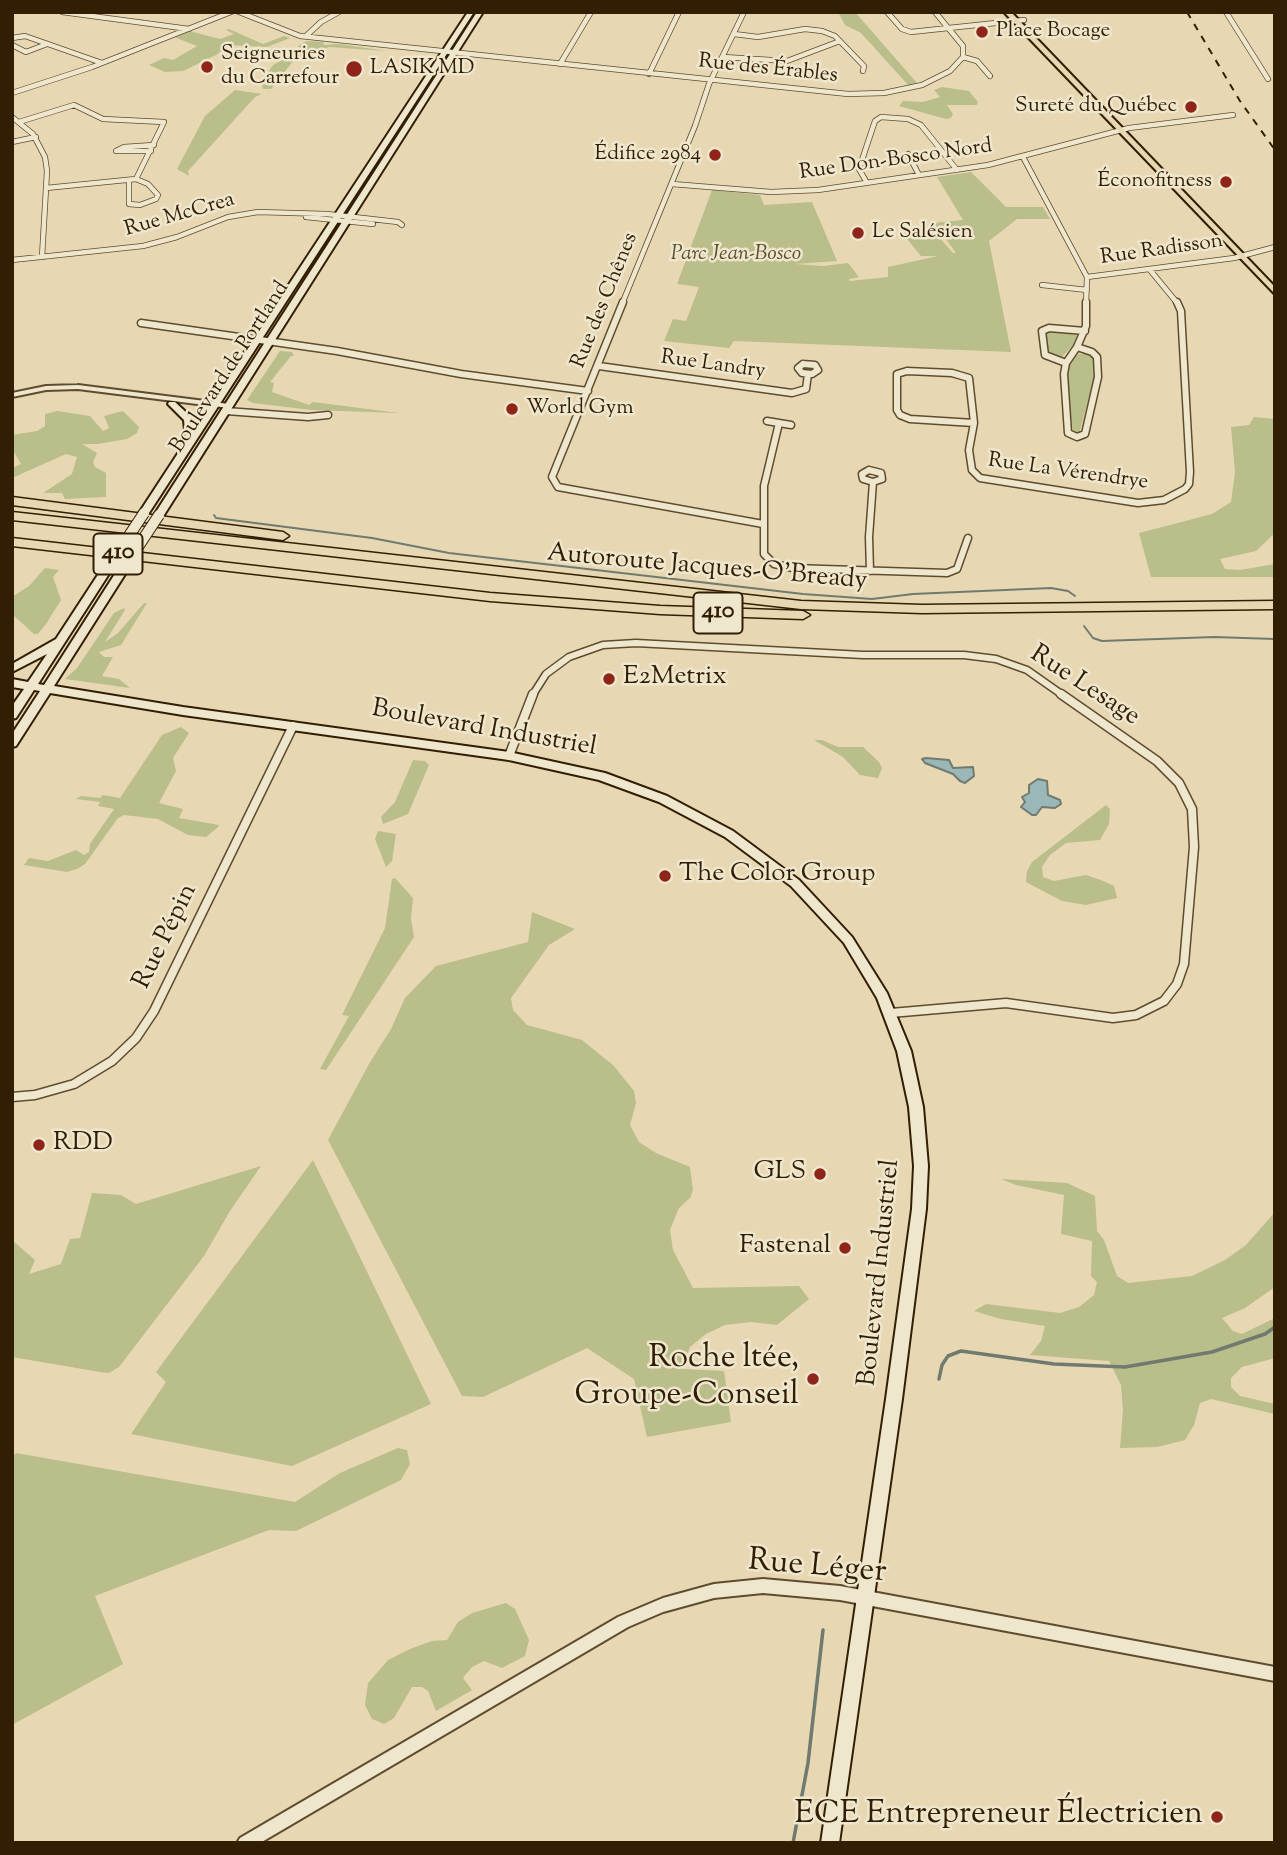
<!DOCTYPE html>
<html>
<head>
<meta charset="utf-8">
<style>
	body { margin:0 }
	#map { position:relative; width:1287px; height:1855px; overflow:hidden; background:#e7d8b3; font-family:"Sorts Mill Goudy",serif }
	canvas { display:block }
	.frame { position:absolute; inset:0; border:14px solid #321e02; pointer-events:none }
</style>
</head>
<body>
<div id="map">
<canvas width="1287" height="1855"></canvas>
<div class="frame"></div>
</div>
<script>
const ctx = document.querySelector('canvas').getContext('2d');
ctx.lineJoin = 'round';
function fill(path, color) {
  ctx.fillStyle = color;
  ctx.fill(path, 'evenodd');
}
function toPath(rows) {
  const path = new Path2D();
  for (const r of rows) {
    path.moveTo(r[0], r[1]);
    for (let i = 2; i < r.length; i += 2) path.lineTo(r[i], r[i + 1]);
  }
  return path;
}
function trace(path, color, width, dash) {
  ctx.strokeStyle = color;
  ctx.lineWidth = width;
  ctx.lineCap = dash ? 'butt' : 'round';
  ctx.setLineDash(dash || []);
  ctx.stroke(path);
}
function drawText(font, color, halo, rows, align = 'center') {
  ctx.font = font + ' "Sorts Mill Goudy",serif';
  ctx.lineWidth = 5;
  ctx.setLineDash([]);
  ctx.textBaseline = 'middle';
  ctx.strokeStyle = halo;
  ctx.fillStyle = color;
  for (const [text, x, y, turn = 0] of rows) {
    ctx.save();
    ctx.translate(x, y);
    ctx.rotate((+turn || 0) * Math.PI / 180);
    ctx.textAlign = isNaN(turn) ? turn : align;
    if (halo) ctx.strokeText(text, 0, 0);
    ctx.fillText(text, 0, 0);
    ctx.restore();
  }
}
fill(toPath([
	[838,12,855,12,917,83,909,86,861,33,845,25],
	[229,29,263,44,284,36,290,38,267,47,229,45,216,55,183,71,165,72,149,65,164,58,173,60,197,46,174,37,189,31,220,39,234,34,226,30],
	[307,41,323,42,324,45,339,44,387,51,329,47,294,60,271,89,263,89,261,82,273,65,301,50,298,46],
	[942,87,969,91,978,102,977,105,947,105,953,114,951,118,946,119,899,106,903,101,923,102,940,97,934,90],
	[235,90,262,94,255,97,188,171,189,176,177,169,205,116],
	[971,172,1006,207,1043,207,1050,219,1017,219,989,241,1011,352,734,341,729,348,664,341,673,319,686,321,699,287,677,284,712,190,760,195,764,205,812,202,837,261,795,264,823,266,848,263,859,277,849,279,850,281,888,277,888,267,938,256,921,256,902,233,931,228,953,253,956,253,934,223,963,220,937,177],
	[1049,331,1077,335,1073,345,1061,358,1050,356,1045,336],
	[280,351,292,352,294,356,291,356,270,382,274,383,272,392,309,405,313,402,399,413,312,410,253,403,247,400],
	[1078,354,1087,354,1093,358,1094,378,1079,434,1073,432,1067,384,1068,366],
	[57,411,90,416,103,431,109,428,104,416,123,411,139,427,137,433,127,439,98,444,82,444,97,453,93,462,95,467,106,473,106,497,65,499,62,493,43,493,72,474,77,457,66,454,12,478,12,468,21,464,12,449,12,435,37,431,45,426,45,414],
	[1254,417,1275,419,1275,533,1256,551,1220,559,1225,569,1240,570,1275,564,1275,577,1151,577,1139,533,1212,514,1231,502,1235,472,1231,427,1249,425],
	[45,568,59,570,53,577,61,600,46,624,38,634,34,634,12,614,12,597,29,586],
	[144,603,147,603,121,645,99,652,104,657,113,657,102,676,119,679,130,688,65,679,77,668,114,613,124,608,125,610,105,642,118,633],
	[181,727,189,733,173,758,176,771,159,803,183,809,179,818,219,825,217,828,206,837,188,835,158,819,124,815,118,818,85,864,77,869,67,872,24,865,29,858,48,861,76,850,84,855,89,852,90,844,114,809,98,806,100,802,76,799,81,796,100,798,103,795,120,798,162,735],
	[814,740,822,740,838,747,863,747,879,762,882,768,878,778,860,775,843,757],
	[413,760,425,761,429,765,408,814,383,824,381,817,395,802],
	[1106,805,1110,809,1109,824,1100,840,1066,843,1050,855,1042,867,1043,877,1054,881,1086,875,1101,880,1114,886,1117,898,1086,905,1062,901,1026,882,1027,871,1032,862],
	[378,831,396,834,392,861,386,867,375,839],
	[395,878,413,898,411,919,414,937,326,1070,320,1069,349,1016,342,1015,385,928,392,879],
	[532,912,575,929,549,945,511,998,513,1010,527,1025,582,1040,614,1066,634,1091,636,1103,630,1125,639,1142,656,1153,690,1167,693,1190,690,1198,679,1208,670,1230,673,1250,693,1288,799,1286,809,1299,777,1325,751,1322,725,1325,706,1334,690,1347,682,1369,724,1371,731,1422,647,1437,634,1379,587,1348,483,1397,462,1396,328,1140,369,1064,391,1029,405,998,436,966,528,942],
	[313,1160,431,1404,292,1466,131,1434,166,1382,156,1372],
	[261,1166,230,1211,204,1256,119,1367,109,1373,100,1372,12,1357,12,1240,35,1260,29,1274,61,1264,70,1239,80,1238,92,1193,121,1195,136,1204],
	[1001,1179,1067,1183,1095,1196,1097,1231,1104,1240,1117,1276,1128,1283,1192,1276,1225,1260,1246,1245,1275,1212,1275,1287,1245,1308,1222,1318,1233,1331,1242,1334,1275,1318,1275,1358,1242,1367,1231,1378,1231,1387,1240,1396,1275,1404,1275,1414,1211,1399,1200,1403,1194,1425,1185,1440,1157,1447,1120,1448,1123,1410,1121,1385,1109,1361,1030,1355,1041,1341,1045,1326,1001,1319,974,1311,986,1304,1060,1313,1079,1307,1094,1295,1097,1282,1091,1276,1092,1241,1061,1234,1064,1195,1016,1185],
	[398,1448,407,1450,410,1464,401,1480,296,1531,269,1530,95,1596,123,1664,12,1725,12,1457,16,1453,295,1502,340,1473],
	[506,1603,515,1609,529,1640,525,1656,502,1668,484,1661,472,1667,463,1678,472,1690,436,1711,428,1691,422,1687,412,1687,394,1718,384,1724,372,1719,365,1705,368,1683,388,1660,410,1649,432,1641,447,1640,458,1622,472,1613]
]), '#b9be8a');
const water = toPath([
	[926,758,949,760,953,768,973,767,974,776,965,783,960,781,953,774,925,763,922,759,926,758],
	[1038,779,1047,781,1048,795,1060,800,1061,804,1055,808,1042,807,1036,815,1032,815,1021,807,1025,802,1022,797,1029,793,1029,785,1038,779]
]);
fill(water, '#9ab8b7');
trace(water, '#707a6f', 2);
trace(toPath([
	[214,515,216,518,372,538,449,553,803,594,872,599,913,594,1051,588,1068,591,1075,596],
	[1084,626,1093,638,1102,641,1214,637,1275,639]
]), '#707a6f', 2);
trace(toPath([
	[939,1379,942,1365,948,1356,961,1351,1054,1364,1125,1367,1212,1352,1265,1334,1275,1327],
	[793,1843,808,1763,823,1630]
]), '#707a6f', 3.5);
const minorFar2 = toPath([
	[62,12,189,29],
	[239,12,300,36,848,94,884,93,922,85,950,71,963,57],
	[887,12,902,29,911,32,1024,20],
	[935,12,963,46,963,57],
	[1226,12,1268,79],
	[734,34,758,37,805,29,822,31,835,36,864,66,863,71],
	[306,36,321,22,339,12],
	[12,38,25,36,102,63],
	[12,45,26,52,47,44],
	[723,57,787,61,840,41],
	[963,57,977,61,990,76],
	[560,64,591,12],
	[649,74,679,12],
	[12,93,92,67,231,12],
	[12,117,33,134,45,157,47,171,42,257],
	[19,122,74,105,103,119,164,122,136,179,46,188],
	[12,142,36,137],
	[151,151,116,151,124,147,154,145],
	[908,154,919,175],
	[1023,157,1087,277,1086,304],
	[129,180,129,204,140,205,156,199,158,195,148,184,136,179],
	[867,183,859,169,875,121,881,117,908,119,921,125,957,170],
	[672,184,771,192,818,190,988,165,1129,128,1233,115],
	[306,217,373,224],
	[12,260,143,246,177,237,228,217,258,212,327,214,398,222,402,225],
	[1150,270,1178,304],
	[1087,277,1234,258,1275,247],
	[1042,285,1087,290],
	[622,304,695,126,709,84,744,12]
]);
const minorFar1 = toPath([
	[623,302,552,477,558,487,763,524],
	[141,323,337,351,461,374,588,391],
	[1077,347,1092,352,1097,357,1098,377,1085,434,1077,437,1068,433,1064,374,1066,363,1077,347],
	[1077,347,1086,326,1086,302],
	[1066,363,1045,355,1042,331,1049,328,1085,331],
	[803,364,815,365,818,370,812,374,802,373,798,368,803,364],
	[599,366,792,393,806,389,808,374],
	[907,371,952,373,969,378,974,423,910,419,900,415,897,410,897,374,907,371],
	[226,411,308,417,328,415],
	[767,421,791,425],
	[779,423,764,486,764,554,774,564,793,568,947,573,957,569,968,538],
	[974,423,969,450,972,470,980,478,1138,503,1164,500,1185,489,1189,484,1190,472,1181,311,1177,302],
	[869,470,881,473,882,479,873,482,863,479,862,474,869,470],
	[870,571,869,537,873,482],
	[532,696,546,674,569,657,603,645,636,643,863,655,964,655,996,659,1027,670,1064,696]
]);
const minor = toPath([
	[509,756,533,694],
	[891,1013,1006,1003,1113,1018,1136,1015,1164,1001,1177,984,1184,964,1194,847,1192,809,1179,783,1157,761,1061,694],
	[12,1097,35,1095,74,1084,112,1061,136,1038,154,1011,293,726]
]);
const tertiary = toPath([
	[78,385,229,404,233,406,229,408,78,389,46,390,12,397,12,393,46,386,78,385],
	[763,1579,840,1586,1275,1667,1275,1681,840,1600,763,1593,714,1598,663,1612,628,1627,260,1843,237,1843,240,1838,618,1617,663,1598,714,1584,763,1579]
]);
const secondary = toPath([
	[468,12,474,12,149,513,147,515,141,515,139,513,186,441,184,420,168,404,169,402,175,402,191,417,194,429,468,12],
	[477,12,483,12,164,515,162,517,156,517,154,515,477,12],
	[109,563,114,566,38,684,44,685,120,566,128,566,129,568,54,686,183,707,509,752,605,773,667,796,733,831,799,880,852,937,887,993,911,1051,923,1107,928,1166,926,1209,902,1399,839,1843,821,1843,886,1399,912,1209,914,1166,909,1107,897,1051,877,998,844,943,791,886,725,837,659,802,599,780,509,760,183,715,50,693,16,746,12,747,12,734,40,691,34,690,16,718,12,719,12,706,24,689,12,687,12,679,28,682,47,654,12,672,12,664,56,639,105,564,109,563]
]);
const primary = toPath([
	[1004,12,1011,12,1275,287,1275,294,1004,12]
]);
const motorway = toPath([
	[12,497,283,532,289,536,283,540,12,505,12,497],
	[12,512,801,601,922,605,1275,601,1275,609,922,613,801,609,12,520,12,512],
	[12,538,490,593,660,606,803,611,810,615,803,619,660,614,490,601,12,546,12,538]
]);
trace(minorFar2, '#5f4c2e', 6);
trace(minorFar1, '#5f4c2e', 9);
trace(minor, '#5f4c2e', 11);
trace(tertiary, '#5f4c2e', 4);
trace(secondary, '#321e02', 4);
trace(primary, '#321e02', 4);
trace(motorway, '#321e02', 3);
trace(minorFar2, '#efe6ce', 4.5);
trace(minorFar1, '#efe6ce', 6);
trace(minor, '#efe6ce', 8);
fill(tertiary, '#efe6ce');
fill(secondary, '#efe6ce');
fill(primary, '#e7d8b3');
fill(motorway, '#e7d8b3');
trace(toPath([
	[1187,12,1240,101,1275,150]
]), '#321e02', 2, [7, 7]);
const secondaryBridge = toPath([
	[109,566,144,513],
	[124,568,159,515]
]);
trace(secondaryBridge, '#321e02', 12, []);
trace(secondaryBridge, '#efe6ce', 10);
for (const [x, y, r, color] of [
	[982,32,7,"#8f2418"],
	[207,67,7,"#8f2418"],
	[354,69,9,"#8f2418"],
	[1191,107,7,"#8f2418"],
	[715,155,7,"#8f2418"],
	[1226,182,7,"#8f2418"],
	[858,233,7,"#8f2418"],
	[512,409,7,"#8f2418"],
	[609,679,7,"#8f2418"],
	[665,876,7,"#8f2418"],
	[39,1145,7,"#8f2418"],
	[820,1174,7,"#8f2418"],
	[845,1248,7,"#8f2418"],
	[813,1379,7,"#8f2418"],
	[1217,1817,7,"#8f2418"]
]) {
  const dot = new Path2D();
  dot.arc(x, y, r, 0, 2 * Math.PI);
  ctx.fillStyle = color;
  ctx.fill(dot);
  trace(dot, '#efe6ce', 2.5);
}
drawText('21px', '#321e02', '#efe6ce', [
	["Place Bocage",996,32],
	["Seigneuries",221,55],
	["du Carrefour",221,79],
	["LASIK MD",370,69],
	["Sureté du Québec",1177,107,"right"],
	["Édifice 2984",701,155,"right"],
	["Éconofitness",1212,182,"right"],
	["Le Salésien",872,233],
	["World Gym",526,409]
], 'left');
drawText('21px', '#321e02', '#efe6ce', [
	["Rue des Érables",768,70,6],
	["Rue Don-Bosco Nord",896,161,-8],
	["Rue McCrea",180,216,-16],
	["Rue Radisson",1162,251,-8],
	["Rue des Chênes",606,301,-68],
	["Rue Landry",713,366,8],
	["Boulevard de Portland",231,368,-57],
	["Rue La Vérendrye",1068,473,8]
]);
drawText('italic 21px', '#5a4e2b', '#efe6ce', [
	["Parc Jean-Bosco",736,255]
]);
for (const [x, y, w] of [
	[118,554,49],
	[718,613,49]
]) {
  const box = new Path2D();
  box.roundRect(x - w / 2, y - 20.5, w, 41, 5);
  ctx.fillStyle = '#efe6ce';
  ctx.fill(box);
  trace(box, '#321e02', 2);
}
drawText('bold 24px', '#321e02', null, [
	["410",118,554],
	["410",718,613]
]);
drawText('26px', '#321e02', '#efe6ce', [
	["Autoroute Jacques-O'Bready",707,569,5],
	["Rue Lesage",1084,687,33],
	["Boulevard Industriel",484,730,10],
	["Rue Pépin",167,937,-64],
	["Boulevard Industriel",881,1273,-84]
]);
drawText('26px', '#321e02', '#efe6ce', [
	["E2Metrix",623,679],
	["The Color Group",679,876],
	["RDD",53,1145],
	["GLS",806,1174,"right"],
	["Fastenal",831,1248,"right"]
], 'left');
drawText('32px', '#321e02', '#efe6ce', [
	["Roche ltée,",799,1361],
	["Groupe-Conseil",799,1398],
	["ECE Entrepreneur Électricien",1203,1817]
], 'right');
drawText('32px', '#321e02', '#efe6ce', [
	["Rue Léger",817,1569,5]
]);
</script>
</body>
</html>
